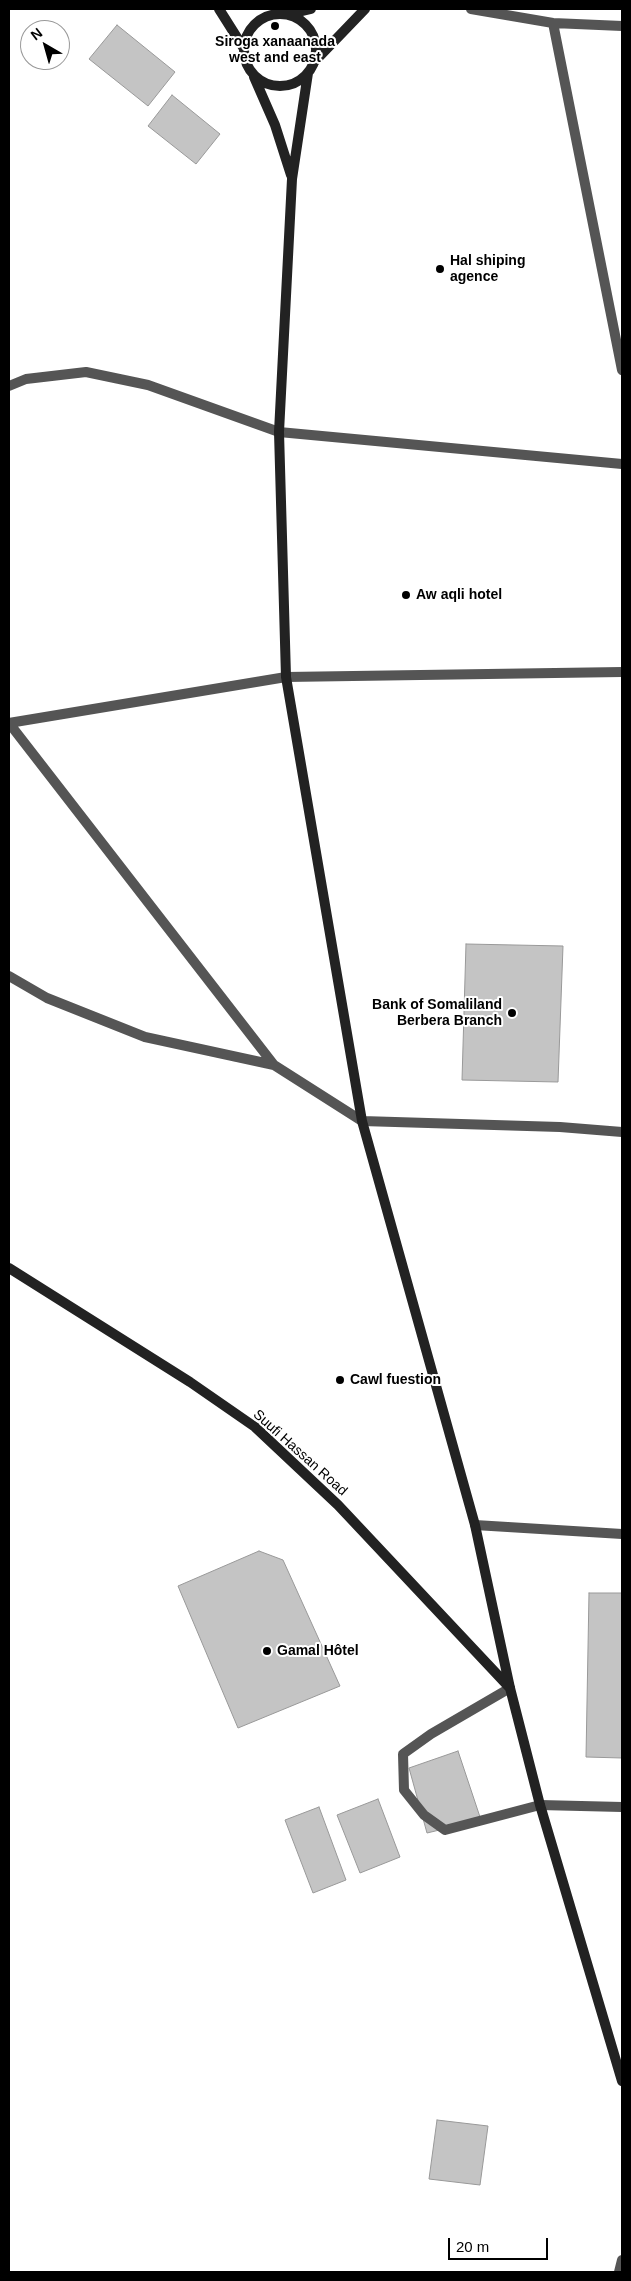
<!DOCTYPE html>
<html>
<head>
<meta charset="utf-8">
<style>
	body { margin:0 }
	#map { position:relative; width:631px; height:2281px; overflow:hidden; background:#fff; font-family:Arial,sans-serif }
	canvas { display:block }
	.frame { position:absolute; inset:0; border:10px solid #000; pointer-events:none }
	.north { position:absolute; left:20px; top:20px; width:50px; height:50px; box-sizing:border-box; background:#fff; border:1px solid #999; border-radius:50%; rotate:322deg; font-size:14px; font-weight:700; line-height:20px; text-align:center; color:#000 }
	.north::after { content:''; display:block; margin:auto; width:18px; height:22px; background:#000; clip-path:polygon(50% 0,100% 100%,50% 72%,0 100%) }
	.scale { position:absolute; left:448px; top:2238px; width:100px; height:22px; box-sizing:border-box; border:2px solid #000; border-top:0; padding-left:6px; font-size:15px; line-height:18px; white-space:nowrap; color:#000; -webkit-text-stroke:4px #fff; paint-order:stroke }
</style>
</head>
<body>
<div id="map">
<canvas width="631" height="2281"></canvas>
<div class="frame"></div>
<div class="north">N</div>
<div class="scale">20 m</div>
</div>
<script>
const ctx = document.querySelector('canvas').getContext('2d');
ctx.lineJoin = 'round';
function fill(path, color) {
  ctx.fillStyle = color;
  ctx.fill(path, 'evenodd');
}
function toPath(rows) {
  const path = new Path2D();
  for (const r of rows) {
    if (r.length === 3) {
      path.moveTo(r[0] + r[2], r[1]);
      path.arc(r[0], r[1], r[2], 0, 2 * Math.PI);
      continue;
    }
    path.moveTo(r[0], r[1]);
    for (let i = 2; i < r.length; i += 2) path.lineTo(r[i], r[i + 1]);
  }
  return path;
}
function trace(path, color, width, dash) {
  ctx.strokeStyle = color;
  ctx.lineWidth = width;
  ctx.lineCap = dash ? 'butt' : 'round';
  ctx.setLineDash(dash || []);
  ctx.stroke(path);
}
function drawText(font, color, halo, rows, align = 'center') {
  ctx.font = font + ' Arial,sans-serif';
  ctx.lineWidth = 4;
  ctx.setLineDash([]);
  ctx.textBaseline = 'middle';
  ctx.strokeStyle = halo;
  ctx.fillStyle = color;
  for (const [text, x, y, turn = 0] of rows) {
    ctx.save();
    ctx.translate(x, y);
    ctx.rotate((+turn || 0) * Math.PI / 180);
    ctx.textAlign = isNaN(turn) ? turn : align;
    if (halo) ctx.strokeText(text, 0, 0);
    ctx.fillText(text, 0, 0);
    ctx.restore();
  }
}
const building = toPath([
	[117,25,175,72,148,106,89,59,117,25],
	[172,95,220,134,196,164,148,126,172,95],
	[466,944,563,946,558,1082,462,1080,466,944],
	[259,1551,283,1560,340,1686,238,1728,178,1586,259,1551],
	[589,1593,622,1593,622,1758,586,1757,589,1593],
	[458,1751,481,1820,427,1833,409,1768,458,1751],
	[378,1799,400,1857,360,1873,337,1815,378,1799],
	[319,1807,346,1880,313,1893,285,1820,319,1807],
	[437,2120,488,2126,480,2185,429,2179,437,2120]
]);
fill(building, '#c4c4c4');
trace(building, '#999', 1);
trace(toPath([
	[510,1688,431,1734,403,1754,404,1790,424,1815,445,1830,540,1805]
]), '#555', 10);
trace(toPath([
	[471,9,553,23,622,26],
	[553,23,622,370],
	[9,386,26,379,86,372,148,385,279,432,622,464],
	[9,723,274,1065,362,1121,560,1127,622,1132],
	[9,723,286,677,622,672],
	[9,976,47,998,145,1037,274,1065],
	[475,1525,622,1534],
	[540,1805,622,1807],
	[619,2272,622,2260]
]), '#555', 10);
trace(toPath([
	[219,9,243,47],
	[280,50,36],
	[290,14,311,9],
	[315,61,365,9],
	[308,73,292,179,279,432,286,677,362,1121,475,1525,510,1688,540,1805,622,2081],
	[254,77,275,125,291,175],
	[9,1268,190,1382,255,1427,338,1505,509,1687]
]), '#222', 10);
for (const [x, y, r, color] of [
	[275,26,5,"#000"],
	[440,269,5,"#000"],
	[406,595,5,"#000"],
	[512,1013,5,"#000"],
	[340,1380,5,"#000"],
	[267,1651,5,"#000"]
]) {
  const dot = new Path2D();
  dot.arc(x, y, r, 0, 2 * Math.PI);
  ctx.fillStyle = color;
  ctx.fill(dot);
  trace(dot, '#fff', 2);
}
drawText('bold 14px', '#000', '#fff', [
	["Siroga xanaanada",275,42,"center"],
	["west and east",275,58,"center"],
	["Hal shiping",450,261],
	["agence",450,277],
	["Aw aqli hotel",416,595],
	["Bank of Somaliland",502,1005,"right"],
	["Berbera Branch",502,1021,"right"],
	["Cawl fuestion",350,1380],
	["Gamal Hôtel",277,1651]
], 'left');
drawText('14px', '#000', '#fff', [
	["Suufi Hassan Road",300,1453,42]
]);
</script>
</body>
</html>
